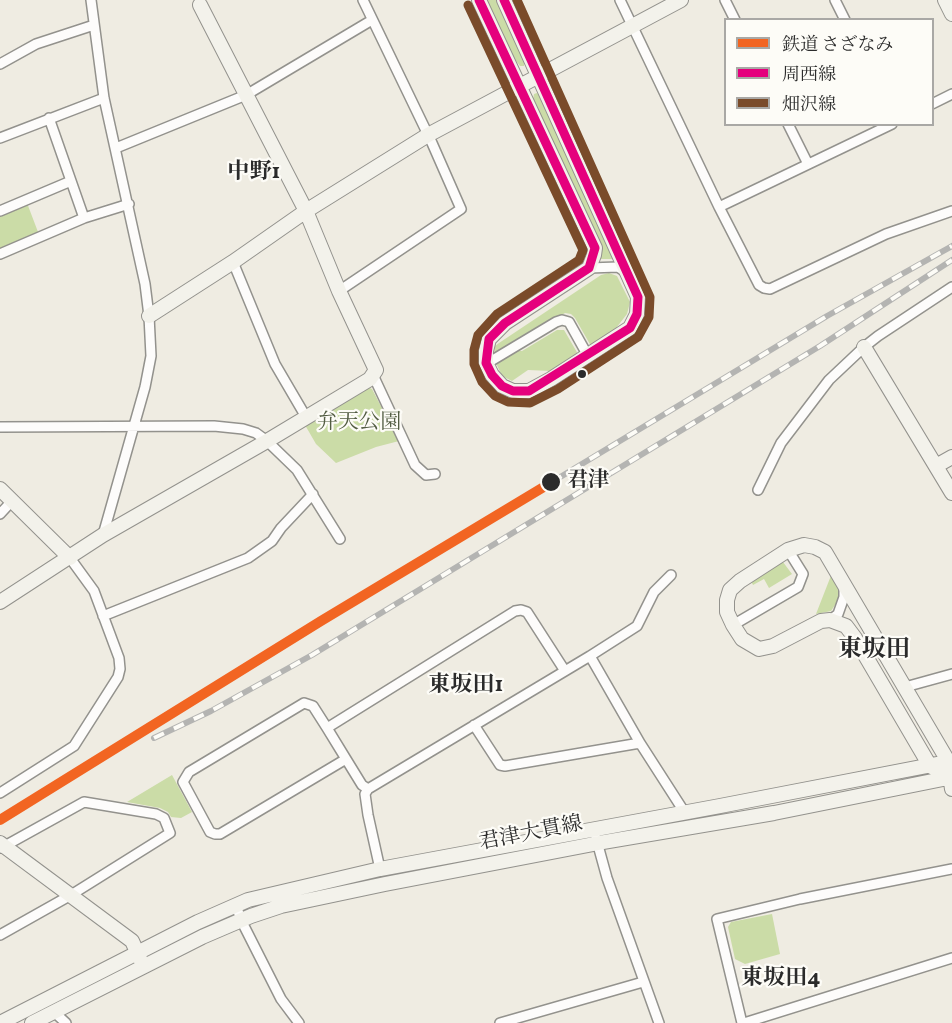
<!DOCTYPE html>
<html>
<head>
<meta charset="utf-8">
<style>
	body { margin:0 }
	#map { position:relative; width:952px; height:1023px; overflow:hidden; background:#efece2; font-family:Vollkorn,"Noto Serif JP",serif }
	canvas { display:block }
	.legend { position:absolute; left:724px; top:18px; width:210px; height:108px; box-sizing:border-box; background:#fdfcf7; border:2px solid #a9a8a5; margin:0; padding:8px 10px; list-style:none; font-size:18px; color:#2b2b2b }
	.legend li { display:flex; align-items:center; gap:12px; height:30px }
	.legend b { width:30px; border:2px solid #a9a8a5 }
</style>
</head>
<body>
<div id="map">
<canvas width="952" height="1023"></canvas>
<ul class="legend">
<li><b style="height:8px;background:#f26522"></b>鉄道 さざなみ</li>
<li><b style="height:8px;background:#e5007d"></b>周西線</li>
<li><b style="height:8px;background:#7a4b2a"></b>畑沢線</li>
</ul>
</div>
<script>
const ctx = document.querySelector('canvas').getContext('2d');
ctx.lineJoin = 'round';
function fill(path, color) {
  ctx.fillStyle = color;
  ctx.fill(path, 'evenodd');
}
function toPath(rows) {
  const path = new Path2D();
  for (const r of rows) {
    path.moveTo(r[0], r[1]);
    for (let i = 2; i < r.length; i += 2) path.lineTo(r[i], r[i + 1]);
  }
  return path;
}
function trace(path, color, width, dash) {
  ctx.strokeStyle = color;
  ctx.lineWidth = width;
  ctx.lineCap = dash ? 'butt' : 'round';
  ctx.setLineDash(dash || []);
  ctx.stroke(path);
}
function drawText(font, color, halo, rows, align = 'center') {
  ctx.font = font + ' Vollkorn,"Noto Serif JP",serif';
  ctx.lineWidth = 4.5;
  ctx.setLineDash([]);
  ctx.textBaseline = 'middle';
  ctx.strokeStyle = halo;
  ctx.fillStyle = color;
  for (const [text, x, y, turn = 0] of rows) {
    ctx.save();
    ctx.translate(x, y);
    ctx.rotate((+turn || 0) * Math.PI / 180);
    ctx.textAlign = isNaN(turn) ? turn : align;
    if (halo) ctx.strokeText(text, 0, 0);
    ctx.fillText(text, 0, 0);
    ctx.restore();
  }
}
fill(toPath([
	[486,0,496,0,524,60,524,66,520,66,513,57],
	[537,93,540,95,615,259,600,259,602,255,598,238,533,99,534,94],
	[27,203,38,232,0,250,0,215],
	[609,273,617,276,630,302,627,314,613,332,591,346,575,318,571,314,565,313,494,354,495,346,499,343,601,275],
	[557,330,564,330,578,354,551,371,528,370,512,381,502,376,495,361,513,350,522,351],
	[366,386,372,389,399,441,376,447,336,463,316,444,305,425],
	[783,562,792,574,769,588,764,579,753,585,751,581],
	[832,573,839,585,839,599,831,611,816,614],
	[172,775,192,812,181,818,171,817,168,812,160,808,127,802],
	[772,914,780,954,745,964,735,959,728,927,731,922]
]), '#cbdca7');
const street = toPath([
	[91,0,104,98,145,284,149,316,151,356,145,387,103,535],
	[620,0,719,207,759,285,764,288,770,289,886,234,952,211],
	[725,0,735,20],
	[835,0,845,20],
	[0,64,36,44,94,25],
	[932,104,952,94],
	[49,118,84,218],
	[788,124,808,164],
	[0,138,104,98],
	[116,148,246,95,372,20],
	[719,207,892,124],
	[0,211,71,181],
	[0,254,84,218,129,204],
	[233,262,275,364,306,417],
	[589,268,618,267,627,273],
	[339,291,461,209,432,143,363,0],
	[486,364,556,322,562,320,569,322,588,356],
	[373,375,415,465,426,475,435,474],
	[0,427,214,426,243,429,256,433,267,441,297,470,340,539],
	[758,490,781,443,829,380,864,347,878,336,952,287],
	[0,514,12,501],
	[103,616,248,558,272,541,281,528,313,494],
	[830,620,838,614,844,597,844,586],
	[733,625,798,587,803,574,788,550],
	[590,656,637,626,654,592,671,575],
	[905,687,952,674],
	[474,725,500,765,505,766,640,743],
	[327,728,515,611,521,610,527,612,565,671],
	[346,759,220,834,215,834,210,832,183,782,189,772,304,703,313,706,327,728,346,759,362,785,368,789],
	[0,793,74,746,118,677,120,669,119,658,94,591,70,558],
	[596,838,607,878,659,1023],
	[380,869,368,815,365,794,368,789,590,656,640,743,685,813],
	[236,905,241,920,281,999,299,1023],
	[0,935,71,895,170,833,164,818,156,814,84,802,1,848],
	[54,1012,66,1023],
	[500,1023,643,982],
	[742,1023,717,919,800,899,952,869],
	[744,1023,952,958]
]);
const secondary = toPath([
	[479,0,595,248,594,255,589,268,505,323,489,339,486,351,486,363,492,375,502,386,513,391,529,391,551,379,630,328,637,314,638,297,504,0],
	[945,0,952,14],
	[149,316,233,262,306,211,428,135,681,0],
	[864,347,952,493],
	[936,466,952,457],
	[0,489,70,558],
	[0,602,103,535,267,441,370,379,376,370,339,291,306,211,200,5],
	[937,770,930,766,855,638,846,626,830,620,821,621,773,646,759,649,742,639,733,625,727,612,727,600,730,590,740,581,788,550,804,545,815,547,825,552,948,761,952,789],
	[0,843,132,941,141,961],
	[0,1023,198,922,248,900,380,869,720,806,952,761],
	[32,1023,202,937,251,916,281,906,385,884,604,842,774,813,952,777]
]);
trace(street, '#93928d', 12);
trace(secondary, '#93928d', 16);
trace(street, '#fdfcfb', 9);
trace(secondary, '#f3f2eb', 14);
const rail = toPath([
	[552,482,827,316,952,246],
	[154,738,211,711,312,655,820,346,952,260]
]);
trace(rail, '#b4b4b2', 6);
trace(rail, '#fdfcf7', 4, [11]);
trace(toPath([
	[479,0,595,248,589,268,505,323,489,339,486,363,492,375,502,386,513,391,529,391,630,328,637,314,638,297,504,0]
]), '#e5007d', 9);
trace(toPath([
	[468,5,583,250,579,260,497,314,478,335,474,350,474,364,482,382,495,396,508,402,530,403,558,389,638,337,649,317,650,297,517,0]
]), '#7a4b2a', 9);
trace(toPath([
	[0,820,321,621,552,482]
]), '#f26522', 10);
for (const [x, y, r, color] of [
	[582,374,5,"#2b2b2b"],
	[551,482,10,"#2b2b2b"]
]) {
  const dot = new Path2D();
  dot.arc(x, y, r, 0, 2 * Math.PI);
  ctx.fillStyle = color;
  ctx.fill(dot);
  trace(dot, '#fdfcf7', 2);
}
drawText('21px', '#525c42', '#fdfcf7', [
	["弁天公園",359,424]
]);
drawText('bold 21px', '#2b2b2b', '#fdfcf7', [
	["君津",567,482]
], 'left');
drawText('21px', '#2b2b2b', '#fdfcf7', [
	["君津大貫線",531,835,-11]
]);
drawText('bold 22px', '#2b2b2b', '#fdfcf7', [
	["中野1",254,174],
	["東坂田1",466,687],
	["東坂田4",781,980]
]);
drawText('bold 24px', '#2b2b2b', '#fdfcf7', [
	["東坂田",874,652]
]);
</script>
</body>
</html>
